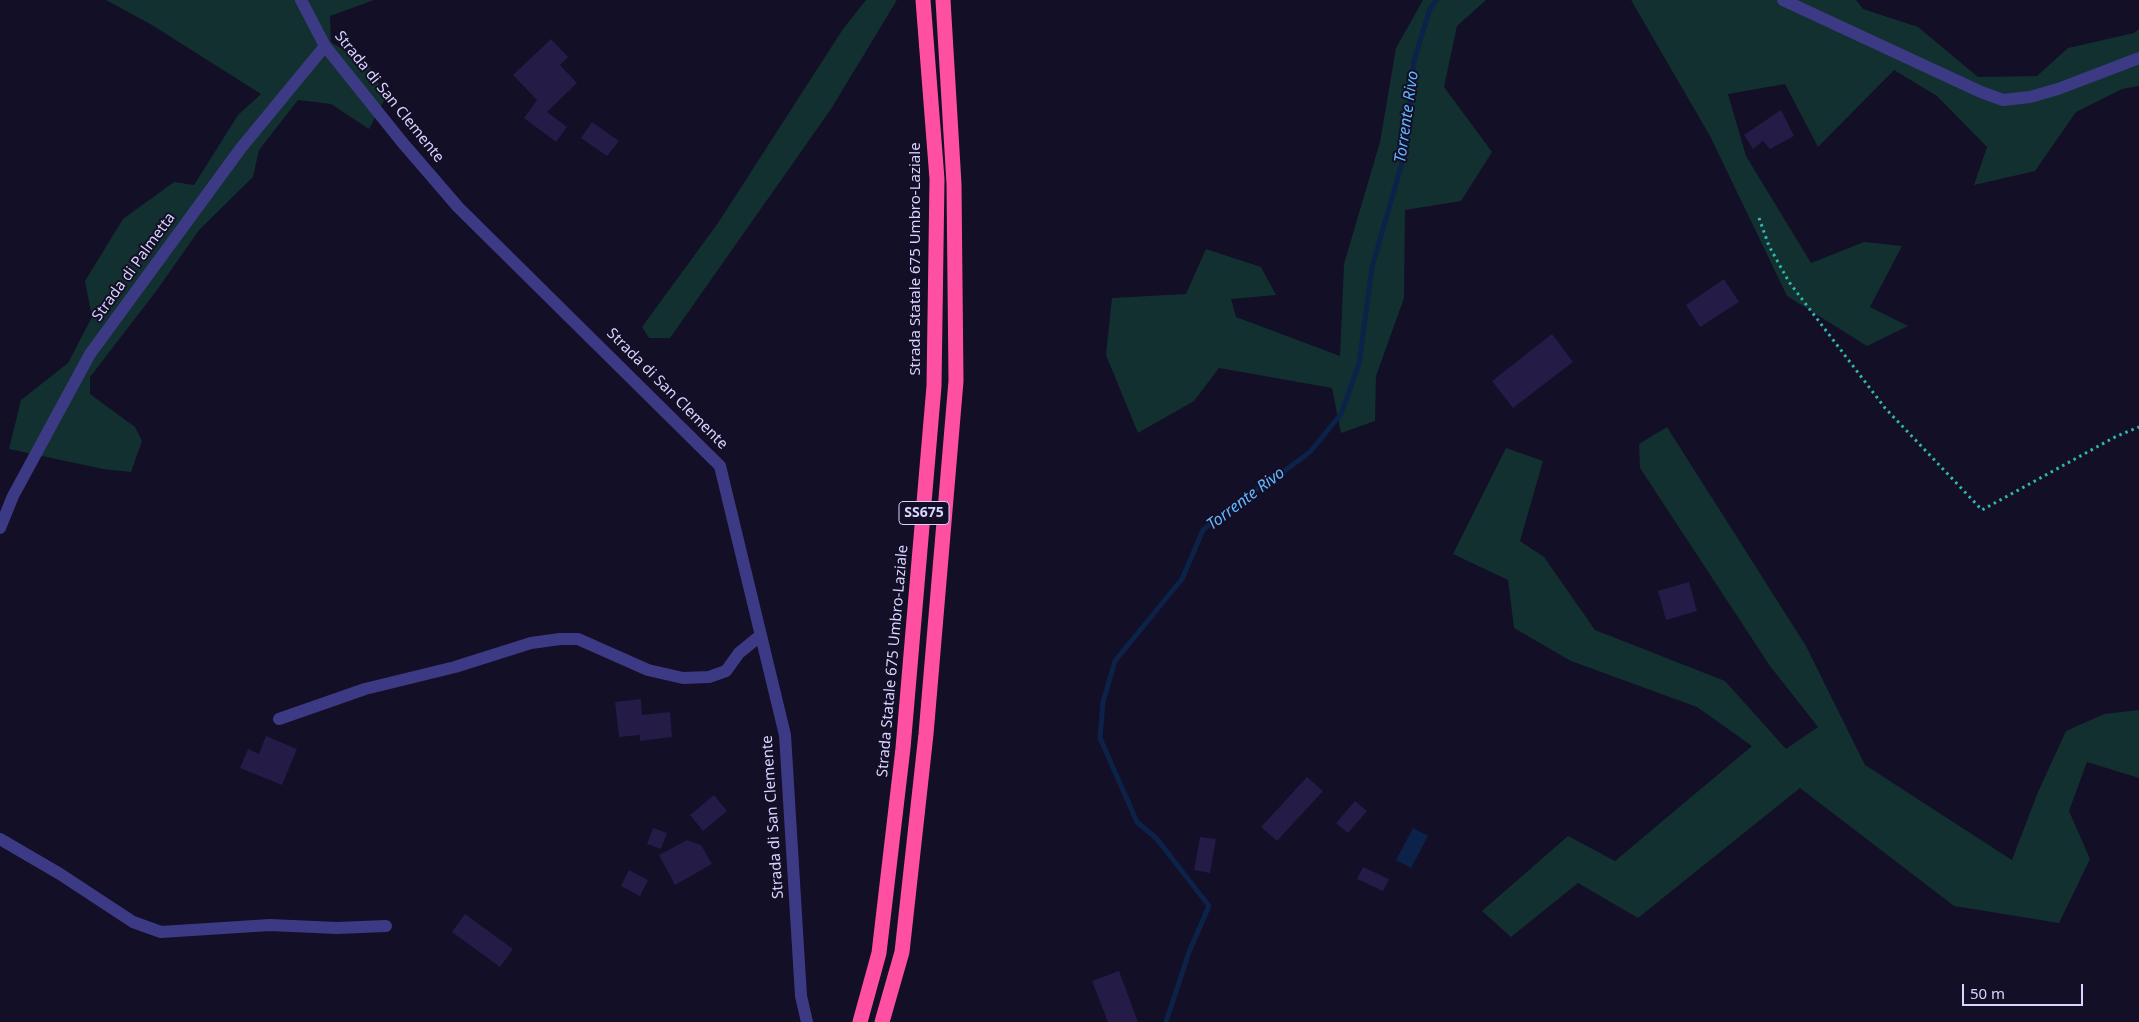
<!DOCTYPE html>
<html>
<head>
<meta charset="utf-8">
<style>
	body { margin:0 }
	#map { position:relative; width:2139px; height:1022px; overflow:hidden; background:#130f26; font-family:"Noto Sans",sans-serif }
	canvas { display:block }
	.scale { position:absolute; left:1962px; top:984px; width:121px; height:22px; box-sizing:border-box; border:2px solid #d9d4ff; border-top:0; padding-left:6px; font-size:15px; line-height:18px; white-space:nowrap; color:#d9d4ff; -webkit-text-stroke:4px #130f26; paint-order:stroke }
</style>
</head>
<body>
<div id="map">
<canvas width="2139" height="1022"></canvas>
<div class="scale">50 m</div>
</div>
<script>
const ctx = document.querySelector('canvas').getContext('2d');
ctx.lineJoin = 'round';
function fill(path, color) {
  ctx.fillStyle = color;
  ctx.fill(path, 'evenodd');
}
function toPath(rows) {
  const path = new Path2D();
  for (const r of rows) {
    path.moveTo(r[0], r[1]);
    for (let i = 2; i < r.length; i += 2) path.lineTo(r[i], r[i + 1]);
  }
  return path;
}
function trace(path, color, width, dash) {
  ctx.strokeStyle = color;
  ctx.lineWidth = width;
  ctx.lineCap = dash ? 'butt' : 'round';
  ctx.setLineDash(dash || []);
  ctx.stroke(path);
}
function drawText(font, color, halo, rows, align = 'center') {
  ctx.font = font + ' "Noto Sans",sans-serif';
  ctx.lineWidth = 4;
  ctx.setLineDash([]);
  ctx.textBaseline = 'middle';
  ctx.strokeStyle = halo;
  ctx.fillStyle = color;
  for (const [text, x, y, turn = 0] of rows) {
    ctx.save();
    ctx.translate(x, y);
    ctx.rotate((+turn || 0) * Math.PI / 180);
    ctx.textAlign = isNaN(turn) ? turn : align;
    if (halo) ctx.strokeText(text, 0, 0);
    ctx.fillText(text, 0, 0);
    ctx.restore();
  }
}
fill(toPath([
	[106,0,374,0,330,16,331,42,369,66,386,97,369,129,331,104,298,100,259,150,253,177,199,230,157,290,90,377,90,394,135,427,142,441,131,472,103,469,9,449,21,400,68,363,92,317,85,281,123,219,174,182,194,185,238,115,261,94,152,25],
	[866,0,897,0,831,109,670,338,649,338,642,327,718,223,843,29],
	[1423,0,1486,0,1457,26,1444,87,1492,152,1461,201,1405,210,1404,298,1376,376,1375,421,1341,433,1332,388,1219,368,1194,401,1138,433,1106,355,1112,298,1186,294,1206,249,1261,267,1276,295,1231,299,1236,317,1340,356,1344,264,1380,142,1396,48],
	[1631,0,1856,0,1863,9,1918,27,1978,77,2037,76,2068,48,2134,33,2139,29,2139,86,2122,89,2076,112,2035,171,1974,185,1987,147,1937,96,1894,70,1818,147,1785,84,1728,94,1746,156,1811,263,1864,242,1902,246,1870,307,1908,326,1867,346,1787,296,1710,136],
	[1667,427,1806,646,1865,765,2012,860,2038,792,2066,731,2104,714,2139,710,2139,778,2087,762,2069,811,2090,859,2059,923,1954,906,1800,788,1638,918,1578,883,1511,937,1482,911,1568,836,1615,861,1752,746,1697,707,1571,661,1514,628,1508,580,1453,554,1506,448,1543,461,1520,541,1544,557,1595,630,1725,681,1786,749,1818,727,1770,666,1640,468,1639,444]
]), '#12302f');
fill(toPath([
	[1413,828,1428,836,1411,868,1396,860]
]), '#0c2248');
trace(toPath([
	[1166,1022,1189,952,1209,906,1157,839,1137,822,1100,738,1103,702,1115,661,1182,579,1203,530,1244,497,1275,478,1310,452,1341,414,1359,364,1372,267,1406,149,1414,60,1430,9,1436,0]
]), '#0c2248', 5);
fill(toPath([
	[551,39,568,57,560,65,577,83,547,112,567,127,556,142,524,118,537,100,513,75],
	[1781,110,1794,136,1770,149,1763,141,1753,149,1744,135],
	[592,122,619,141,607,156,581,138],
	[1724,279,1739,302,1700,327,1686,305],
	[1552,334,1573,362,1513,408,1492,381],
	[1689,582,1697,611,1666,620,1658,591],
	[641,699,642,715,670,712,672,737,640,741,640,735,619,737,615,702],
	[266,736,297,749,282,785,240,768,248,749,259,754],
	[1307,777,1323,791,1277,841,1261,827],
	[714,795,727,811,703,831,690,815],
	[1355,801,1367,811,1348,833,1336,823],
	[653,828,667,833,661,849,647,844],
	[1200,837,1216,839,1210,873,1194,870],
	[687,840,701,845,712,864,675,885,659,855],
	[1363,867,1389,879,1383,891,1357,879],
	[629,870,648,880,640,896,621,886],
	[465,914,513,949,500,967,452,932],
	[1119,971,1138,1022,1108,1022,1092,981]
]), '#241b47');
trace(toPath([
	[1759,218,1769,246,1789,282,1885,408,1982,510,2115,437,2139,427]
]), '#2fb8b0', 3, [2.5, 4]);
trace(toPath([
	[301,0,325,46,402,142,458,207,720,466,785,735,801,996,807,1022],
	[1783,0,1981,92,2003,100,2030,97,2058,89,2139,58],
	[0,528,13,496,90,354,241,148,325,46],
	[279,719,365,689,455,667,531,643,560,639,578,639,648,670,683,678,709,677,726,671,739,653,761,635],
	[0,839,60,874,133,922,161,932,270,925,337,928,386,926]
]), '#3d3a85', 12);
trace(toPath([
	[860,1022,879,953,903,748,934,386,937,179,923,0],
	[882,1022,902,952,926,734,956,381,954,184,943,0]
]), '#ff4fa3', 15);
for (const [x, y, w] of [
	[924,513,50]
]) {
  const box = new Path2D();
  box.roundRect(x - w / 2, y - 11.5, w, 23, 4);
  ctx.fillStyle = '#130f26';
  ctx.fill(box);
  trace(box, '#d9d4ff', 1);
}
drawText('bold 14px', '#d9d4ff', null, [
	["SS675",924,513]
]);
drawText('15px', '#d9d4ff', '#130f26', [
	["Strada di San Clemente",389,97,51],
	["Strada Statale 675 Umbro-Laziale",916,259,-90],
	["Strada di Palmetta",134,267,-54],
	["Strada di San Clemente",667,389,45],
	["Strada Statale 675 Umbro-Laziale",893,661,-85],
	["Strada di San Clemente",773,817,-94]
]);
drawText('italic 16px', '#62b6ff', '#130f26', [
	["Torrente Rivo",1407,117,-82],
	["Torrente Rivo",1246,499,-37]
]);
</script>
</body>
</html>
